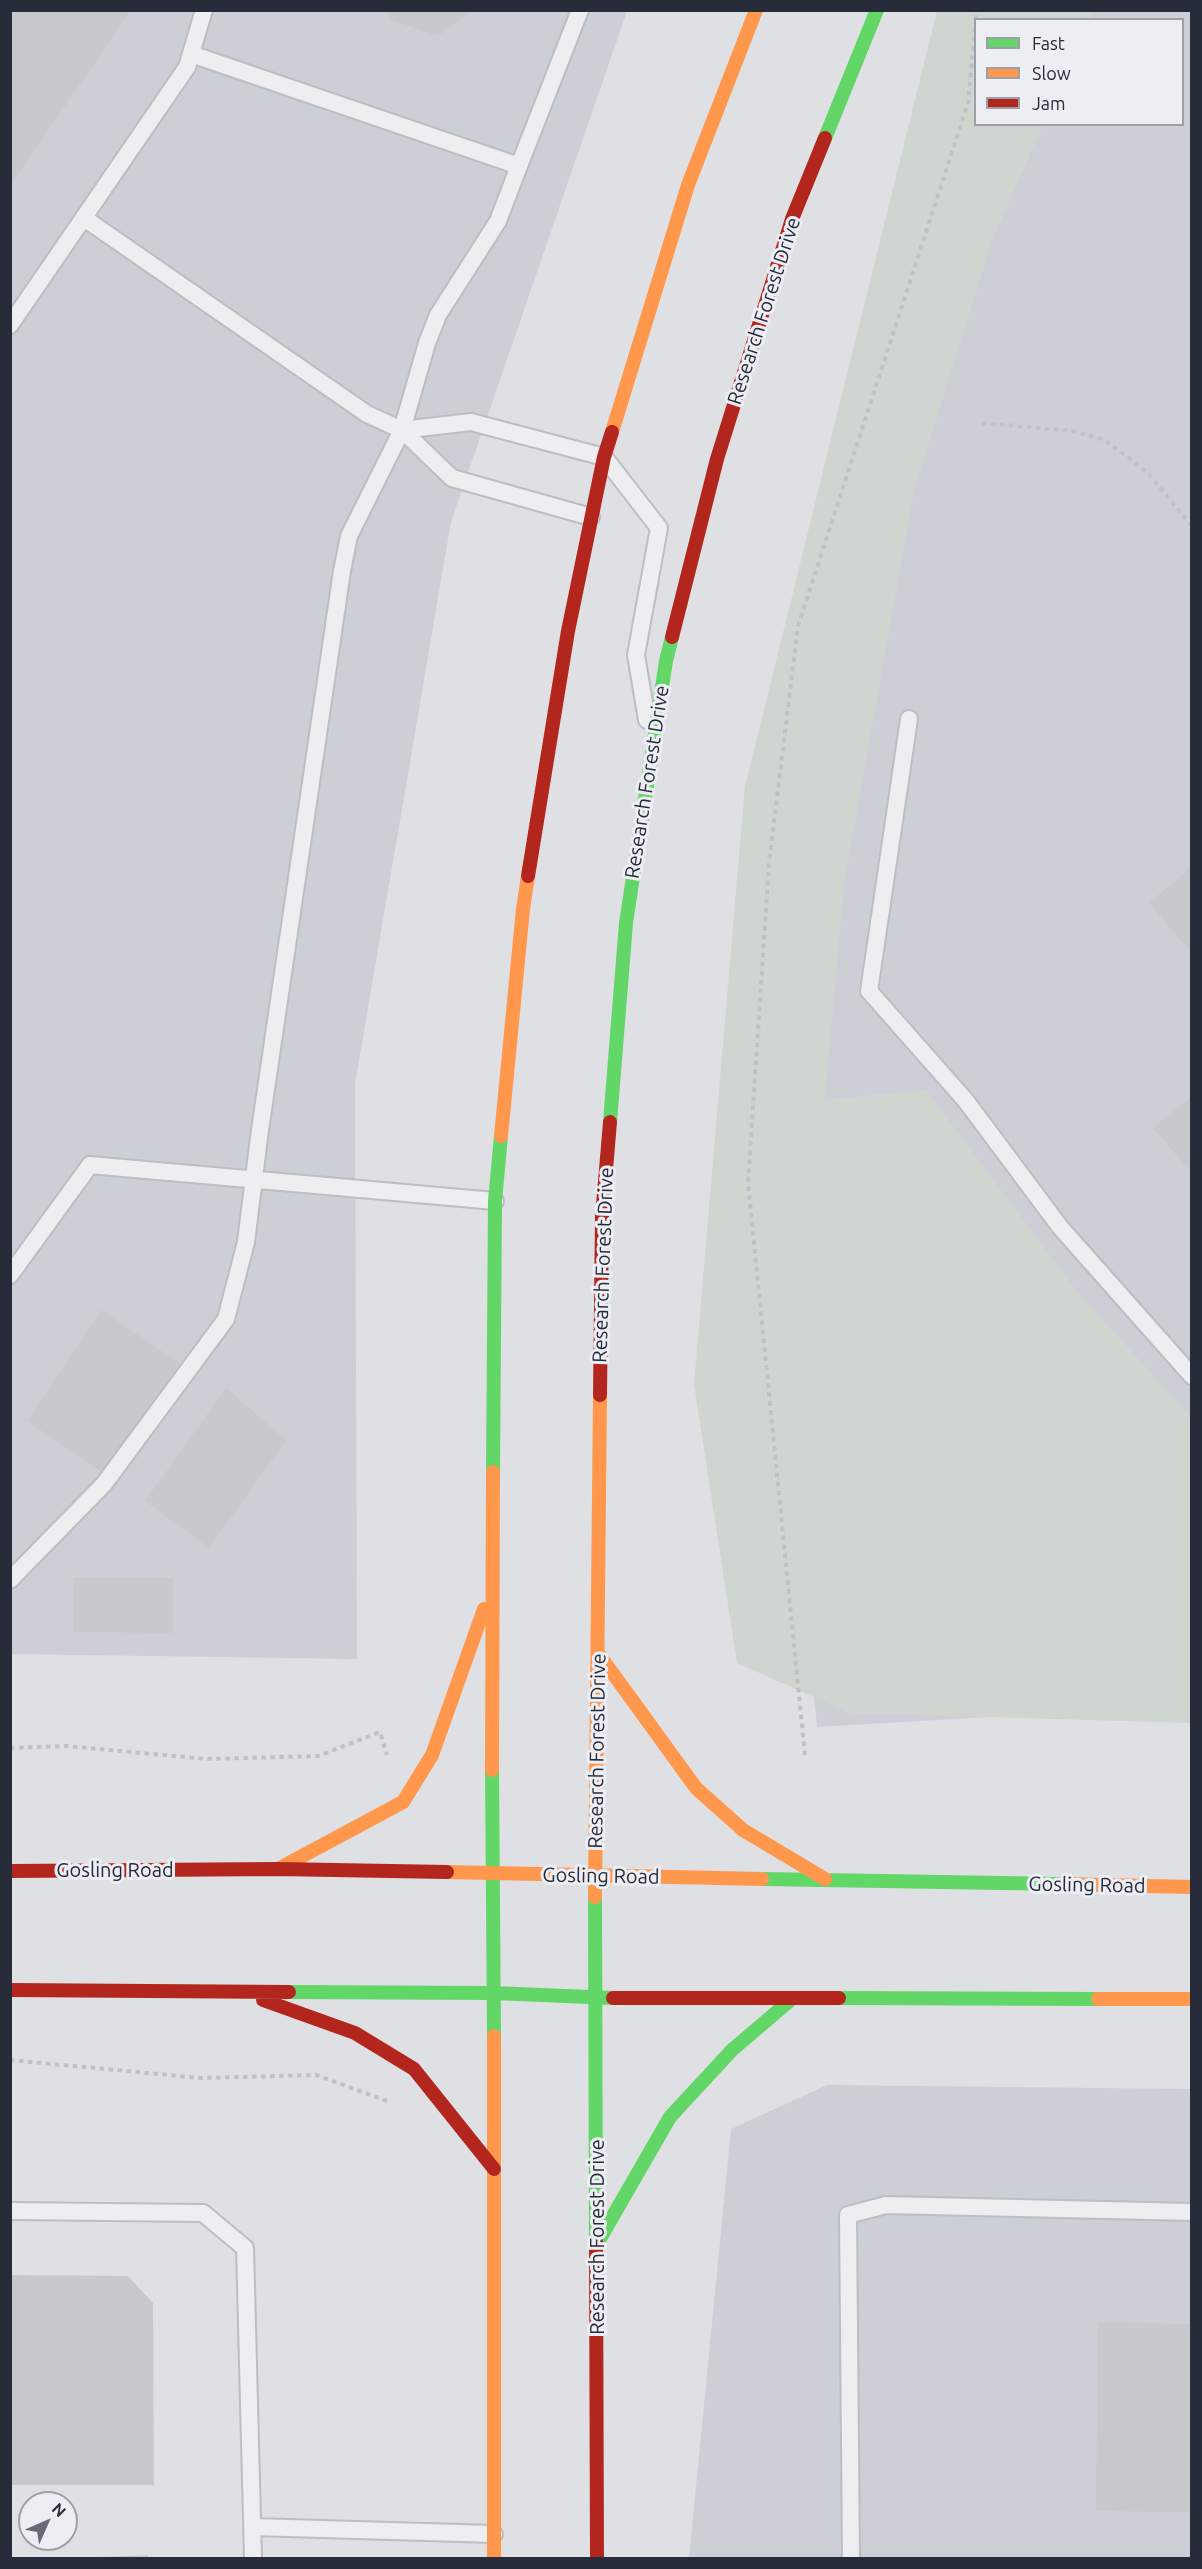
<!DOCTYPE html>
<html>
<head>
<meta charset="utf-8">
<style>
	body { margin:0 }
	#map { position:relative; width:1202px; height:2569px; overflow:hidden; background:#dfe0e3; font-family:Ubuntu,sans-serif }
	canvas { display:block }
	.frame { position:absolute; inset:0; border:12px solid #272c3a; pointer-events:none }
	.legend { position:absolute; left:974px; top:18px; width:210px; height:108px; box-sizing:border-box; background:#eceef3; border:2px solid #9da0a9; margin:0; padding:8px 10px; list-style:none; font-size:18px; color:#272c3a }
	.legend li { display:flex; align-items:center; gap:12px; height:30px }
	.legend b { width:30px; border:2px solid #9da0a9 }
	.north { position:absolute; left:18px; top:2491px; width:60px; height:60px; box-sizing:border-box; background:#eceef3; border:2px solid #9da0a9; border-radius:50%; rotate:45deg; font-size:16px; font-weight:700; line-height:24px; text-align:center; color:#272c3a }
	.north::after { content:''; display:block; margin:auto; width:21px; height:27px; background:#676b75; clip-path:polygon(50% 0,100% 100%,50% 72%,0 100%) }
</style>
</head>
<body>
<div id="map">
<canvas width="1202" height="2569"></canvas>
<div class="frame"></div>
<ul class="legend">
<li><b style="height:8px;background:#63d668"></b>Fast</li>
<li><b style="height:8px;background:#ff974d"></b>Slow</li>
<li><b style="height:8px;background:#b3261e"></b>Jam</li>
</ul>
<div class="north">N</div>
</div>
<script>
const ctx = document.querySelector('canvas').getContext('2d');
ctx.lineJoin = 'round';
function fill(path, color) {
  ctx.fillStyle = color;
  ctx.fill(path, 'evenodd');
}
function toPath(rows) {
  const path = new Path2D();
  for (const r of rows) {
    path.moveTo(r[0], r[1]);
    for (let i = 2; i < r.length; i += 2) path.lineTo(r[i], r[i + 1]);
  }
  return path;
}
function trace(path, color, width, dash) {
  ctx.strokeStyle = color;
  ctx.lineWidth = width;
  ctx.lineCap = dash ? 'butt' : 'round';
  ctx.setLineDash(dash || []);
  ctx.stroke(path);
}
function drawText(font, color, halo, rows, align = 'center') {
  ctx.font = font + ' Ubuntu,sans-serif';
  ctx.lineWidth = 6;
  ctx.setLineDash([]);
  ctx.textBaseline = 'middle';
  ctx.strokeStyle = halo;
  ctx.fillStyle = color;
  for (const [text, x, y, turn = 0] of rows) {
    ctx.save();
    ctx.translate(x, y);
    ctx.rotate((+turn || 0) * Math.PI / 180);
    ctx.textAlign = isNaN(turn) ? turn : align;
    if (halo) ctx.strokeText(text, 0, 0);
    ctx.fillText(text, 0, 0);
    ctx.restore();
  }
}
fill(toPath([
	[11,11,627,11,451,522,355,1084,357,1659,11,1654],
	[1018,11,1191,11,1192,1694,1178,1706,817,1727,766,1200,977,125,1182,124,1182,20,1015,19],
	[827,2085,1191,2089,1191,2558,689,2558,731,2129]
]), '#cdcfd6');
fill(toPath([
	[937,11,1094,11,1090,19,976,20,976,124,1043,125,993,238,914,491,844,885,825,1100,926,1090,1077,1291,1191,1417,1191,1723,850,1713,737,1663,694,1384,745,786]
]), '#ced6cf');
fill(toPath([
	[10,10,131,10,10,186],
	[387,10,472,10,438,36,391,20],
	[1192,867,1192,953,1149,903],
	[1192,1096,1192,1173,1153,1128],
	[101,1310,181,1364,107,1475,27,1421],
	[226,1388,286,1440,209,1548,145,1501],
	[74,1577,173,1578,173,1633,74,1632],
	[10,2275,128,2276,153,2303,154,2485,10,2485],
	[1098,2322,1192,2324,1192,2512,1096,2511],
	[148,2555,148,2558,100,2558,100,2557]
]), '#c8c9cd');
const lane = toPath([
	[519,166,580,10],
	[84,218,367,414,402,430,452,478,591,517],
	[10,325,187,67,204,10],
	[402,430,471,422,604,457,659,528,636,655,647,720],
	[909,719,869,991,966,1101,1060,1227,1192,1376],
	[10,1275,90,1165,495,1201],
	[10,1580,104,1484,226,1319,246,1242,260,1130,342,571,349,536,402,430,427,343,438,315,498,221,519,166,191,54],
	[10,2211,203,2213,245,2248,253,2558],
	[253,2527,494,2534],
	[851,2558,848,2215,886,2205,1192,2212]
]);
trace(lane, '#bdbec1', 20);
trace(toPath([
	[976,20,976,10],
	[982,423,1073,431,1105,440,1147,472,1192,526],
	[10,1748,66,1746,207,1759,318,1756,380,1732,387,1755],
	[805,1755,748,1183,769,863,798,626,968,103,976,20],
	[10,2060,201,2078,316,2075,390,2102]
]), '#c0c1c6', 4, [4.5, 4.5]);
trace(lane, '#eeeef0', 16);
trace(toPath([
	[825,138,877,10],
	[610,1122,626,923,666,661,672,637],
	[493,1472,495,1201,501,1136],
	[492,1770,494,2036],
	[762,1879,1061,1884],
	[595,1897,596,2241],
	[289,1992,494,1993,613,1998],
	[839,1998,1098,1999],
	[598,2242,670,2117,732,2050,793,1998]
]), '#63d668', 14);
trace(toPath([
	[612,432,688,185,756,10],
	[501,1136,523,909,528,876],
	[598,1653,696,1788,743,1830,825,1879],
	[492,1770,493,1472],
	[280,1868,403,1802,432,1755,484,1609],
	[447,1872,762,1879],
	[1061,1884,1192,1887],
	[595,1897,600,1395],
	[1098,1999,1192,1999],
	[494,2036,494,2558]
]), '#ff974d', 14);
trace(toPath([
	[672,637,717,459,792,219,825,138],
	[528,876,568,631,604,457,612,432],
	[600,1395,602,1217,610,1122],
	[10,1871,278,1869,447,1872],
	[10,1990,289,1992],
	[613,1998,839,1998],
	[263,2000,355,2033,414,2069,494,2169],
	[596,2241,597,2558]
]), '#b3261e', 14);
drawText('20px', '#272c3a', '#eceef3', [
	["Research Forest Drive",764,311,-72],
	["Research Forest Drive",647,782,-81],
	["Research Forest Drive",603,1265,-88],
	["Research Forest Drive",597,1751,-89],
	["Gosling Road",115,1870],
	["Gosling Road",601,1876,1],
	["Gosling Road",1087,1885,1],
	["Research Forest Drive",597,2237,-90]
]);
</script>
</body>
</html>
